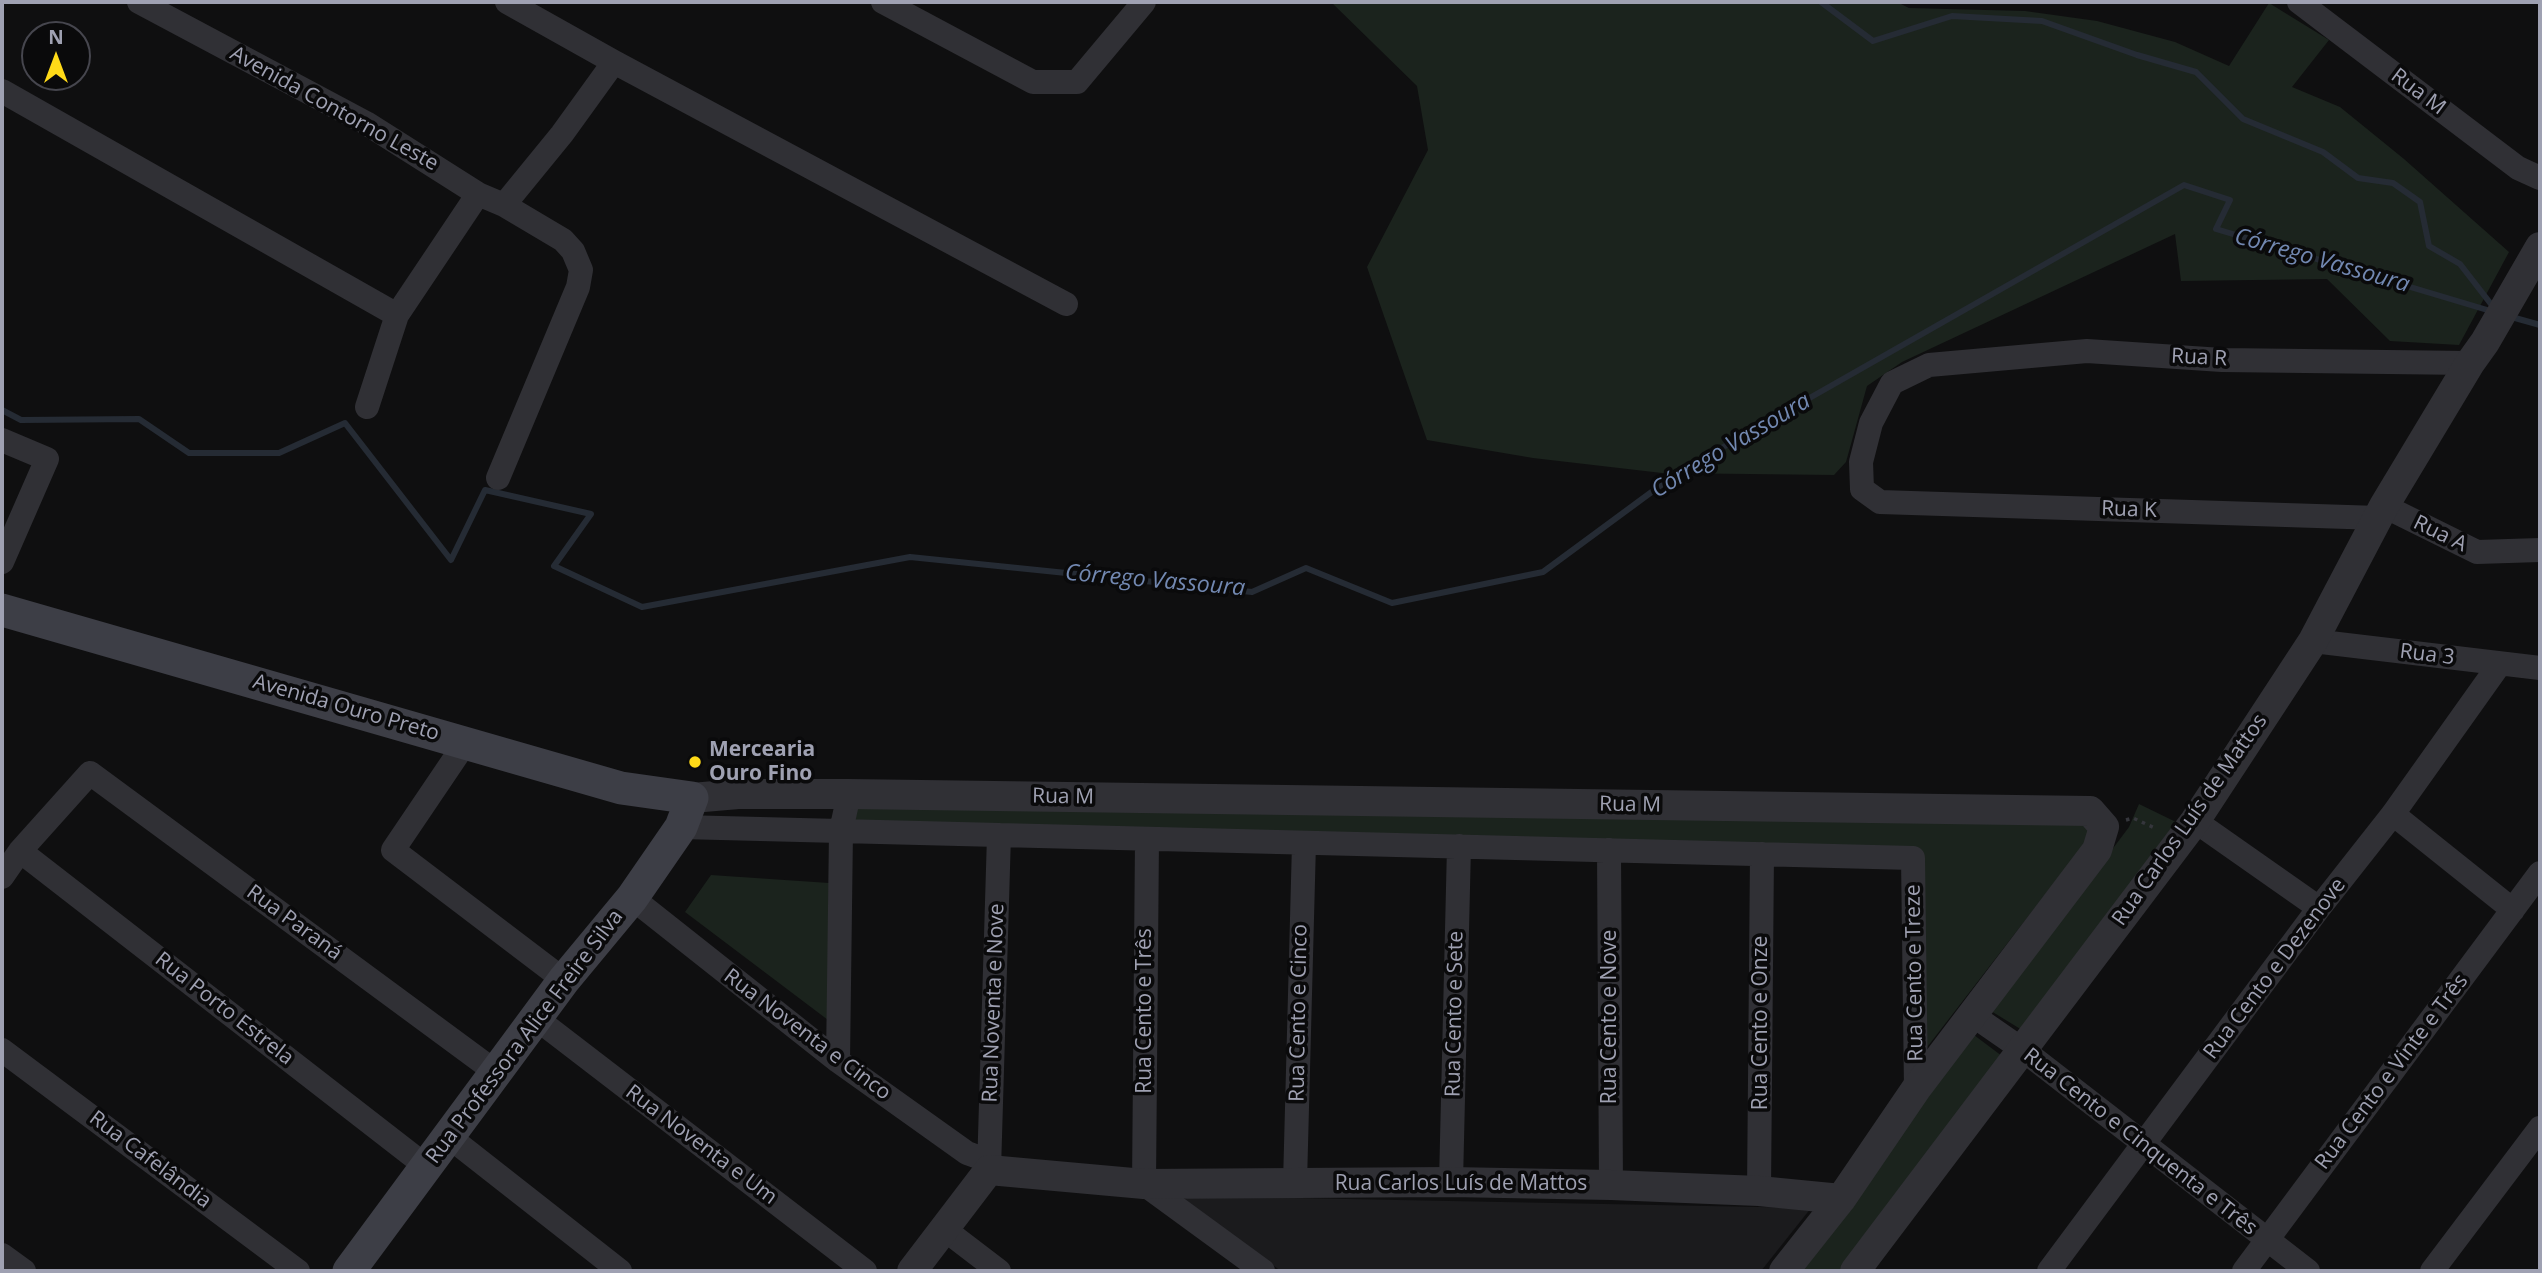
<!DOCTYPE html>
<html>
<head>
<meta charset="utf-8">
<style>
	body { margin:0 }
	#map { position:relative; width:2542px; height:1273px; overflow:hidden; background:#0f0f10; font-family:"Open Sans",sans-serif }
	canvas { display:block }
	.frame { position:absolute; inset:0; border:4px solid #9fa1b2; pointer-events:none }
	.north { position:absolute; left:21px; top:21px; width:70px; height:70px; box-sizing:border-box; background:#0a0a0b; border:2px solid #46464e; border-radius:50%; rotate:0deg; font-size:19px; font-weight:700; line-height:28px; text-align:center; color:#9fa1b2 }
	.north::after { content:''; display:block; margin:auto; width:24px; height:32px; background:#ffda18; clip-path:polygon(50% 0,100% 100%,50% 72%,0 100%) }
</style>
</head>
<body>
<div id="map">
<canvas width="2542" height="1273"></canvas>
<div class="frame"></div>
<div class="north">N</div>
</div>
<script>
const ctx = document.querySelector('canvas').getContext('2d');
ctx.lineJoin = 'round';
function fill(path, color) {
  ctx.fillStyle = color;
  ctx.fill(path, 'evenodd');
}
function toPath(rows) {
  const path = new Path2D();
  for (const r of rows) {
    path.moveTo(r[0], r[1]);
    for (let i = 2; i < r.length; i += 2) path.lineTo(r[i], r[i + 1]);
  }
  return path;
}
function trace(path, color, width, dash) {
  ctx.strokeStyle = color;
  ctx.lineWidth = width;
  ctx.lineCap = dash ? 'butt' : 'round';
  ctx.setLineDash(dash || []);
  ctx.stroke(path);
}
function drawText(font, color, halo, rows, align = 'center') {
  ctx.font = font + ' "Open Sans",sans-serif';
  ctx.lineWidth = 7;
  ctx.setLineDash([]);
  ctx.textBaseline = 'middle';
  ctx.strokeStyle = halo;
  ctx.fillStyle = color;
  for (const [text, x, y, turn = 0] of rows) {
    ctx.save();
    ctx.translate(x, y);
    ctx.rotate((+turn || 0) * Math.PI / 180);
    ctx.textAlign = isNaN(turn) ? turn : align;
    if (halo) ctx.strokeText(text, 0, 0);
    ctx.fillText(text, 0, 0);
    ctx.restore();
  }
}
fill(toPath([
	[1192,1196,1811,1208,1761,1271,1281,1271,1182,1200]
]), '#1b1b1d');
fill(toPath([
	[1331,2,1897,2,1909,8,2025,11,2097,21,2175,42,2229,66,2269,3,2329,40,2292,87,2340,107,2404,159,2509,252,2459,345,2390,341,2327,279,2181,281,2175,234,1902,362,1867,386,1846,462,1834,475,1662,473,1533,458,1427,440,1367,267,1428,150,1417,86],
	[855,802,2082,816,2088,830,2088,839,1921,1055,1923,852,855,830],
	[2139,804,2176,822,2022,1030,1991,1011,2129,827],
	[711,875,829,883,828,1020,685,912],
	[1970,1032,2002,1056,1840,1271,1790,1271]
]), '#1b231d');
trace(toPath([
	[1821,2,1873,41,1952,16,2042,21,2137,55,2196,72,2243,119,2323,152,2358,178,2393,183,2420,202,2429,246,2460,264,2494,308],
	[2508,316,2540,325],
	[2,410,21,420,139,419,189,453,279,453,345,423,451,560,485,490,591,514,554,566,642,607,910,557,1252,592,1306,568,1392,603,1543,572,1676,474,2184,185,2230,200,2216,229,2494,312]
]), '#252b34', 6);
trace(toPath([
	[2126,820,2133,818,2157,829]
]), '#35363c', 3.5, [3.5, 5]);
trace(toPath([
	[139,2,366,123,478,194,504,205,563,240,573,251,581,270,578,287,498,478],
	[507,2,614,62,1066,304],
	[883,2,1033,82,1077,82,1144,2],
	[2299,2,2518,168,2540,178],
	[2,91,397,315],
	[504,205,562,134,614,62],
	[367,407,397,315,478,194],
	[2,440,47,459,2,562],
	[2384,506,2477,552,2540,550],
	[2379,518,1880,502,1862,489,1861,462,1871,423,1892,383,1929,365,2087,351,2222,360,2470,363],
	[2313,641,2540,668],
	[466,742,393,850,564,980],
	[2393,814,2513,910],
	[2195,821,2319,908],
	[681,827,1913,858,1916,1089],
	[1147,839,1144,1184,1263,1271],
	[1609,850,1611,1185],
	[20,851,427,1167],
	[2,877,20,851,90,773,497,1073],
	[632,898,838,1061,967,1153,989,1161],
	[1971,1014,2023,1050,2308,1271],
	[537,1019,865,1271],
	[2,1050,298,1271],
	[838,1061,841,831,849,794],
	[448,1136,620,1271],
	[989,1170,999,835],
	[1451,1182,1459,846],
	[1295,1183,1304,843],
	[1759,1191,1762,854],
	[944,1229,999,1271],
	[2,1255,24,1271],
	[2049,1271,2319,908,2393,814,2499,665],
	[2244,1271,2540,873],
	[2432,1271,2540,1128]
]), '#303035', 24);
trace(toPath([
	[692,798,738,794,849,794,2090,811,2104,827,2097,850,1916,1089,1841,1199,1784,1271],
	[912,1271,989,1170,1144,1184,1451,1182,1611,1185,1759,1191,1841,1199],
	[1855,1271,2195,821,2313,641,2384,506,2470,363,2485,342,2540,247]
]), '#303035', 30);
trace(toPath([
	[2,610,621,788,692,798,681,827,632,898,564,980,349,1271]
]), '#3d3e46', 33);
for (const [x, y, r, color] of [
	[695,762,7,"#ffda18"]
]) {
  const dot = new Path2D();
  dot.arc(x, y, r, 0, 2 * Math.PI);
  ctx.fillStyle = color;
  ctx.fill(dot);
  trace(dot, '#0a0a0b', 2.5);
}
drawText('21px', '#9fa1b2', '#0a0a0b', [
	["Rua M",2418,92,37],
	["Avenida Contorno Leste",334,109,29],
	["Rua R",2199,358,3],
	["Rua K",2129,510,2],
	["Rua A",2440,534,26],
	["Rua 3",2427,655,7],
	["Avenida Ouro Preto",346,708,16],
	["Rua M",1063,797,1],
	["Rua M",1630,805,1],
	["Rua Carlos Luís de Mattos",2190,820,-55],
	["Rua Paraná",294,923,36],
	["Rua Cento e Dezenove",2275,969,-53],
	["Rua Cento e Treze",1915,973,-91],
	["Rua Noventa e Nove",994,1003,-88],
	["Rua Porto Estrela",224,1009,38],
	["Rua Cento e Três",1145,1011,-90],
	["Rua Cento e Cinco",1299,1013,-89],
	["Rua Cento e Sete",1455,1014,-89],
	["Rua Cento e Nove",1610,1017,-90],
	["Rua Cento e Onze",1761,1023,-90],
	["Rua Noventa e Cinco",807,1035,37],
	["Rua Professora Alice Freire Silva",525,1037,-53],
	["Rua Cento e Vinte e Três",2392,1072,-53],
	["Rua Cento e Cinquenta e Três",2140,1142,38],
	["Rua Noventa e Um",701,1145,37],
	["Rua Cafelândia",150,1160,37],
	["Rua Carlos Luís de Mattos",1461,1184]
]);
drawText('bold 21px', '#9fa1b2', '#0a0a0b', [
	["Mercearia",709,750],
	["Ouro Fino",709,774]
], 'left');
drawText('italic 23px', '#7288b1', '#0a0a0b', [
	["Córrego Vassoura",2322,261,16],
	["Córrego Vassoura",1731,446,-31],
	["Córrego Vassoura",1155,581,5]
]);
</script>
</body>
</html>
